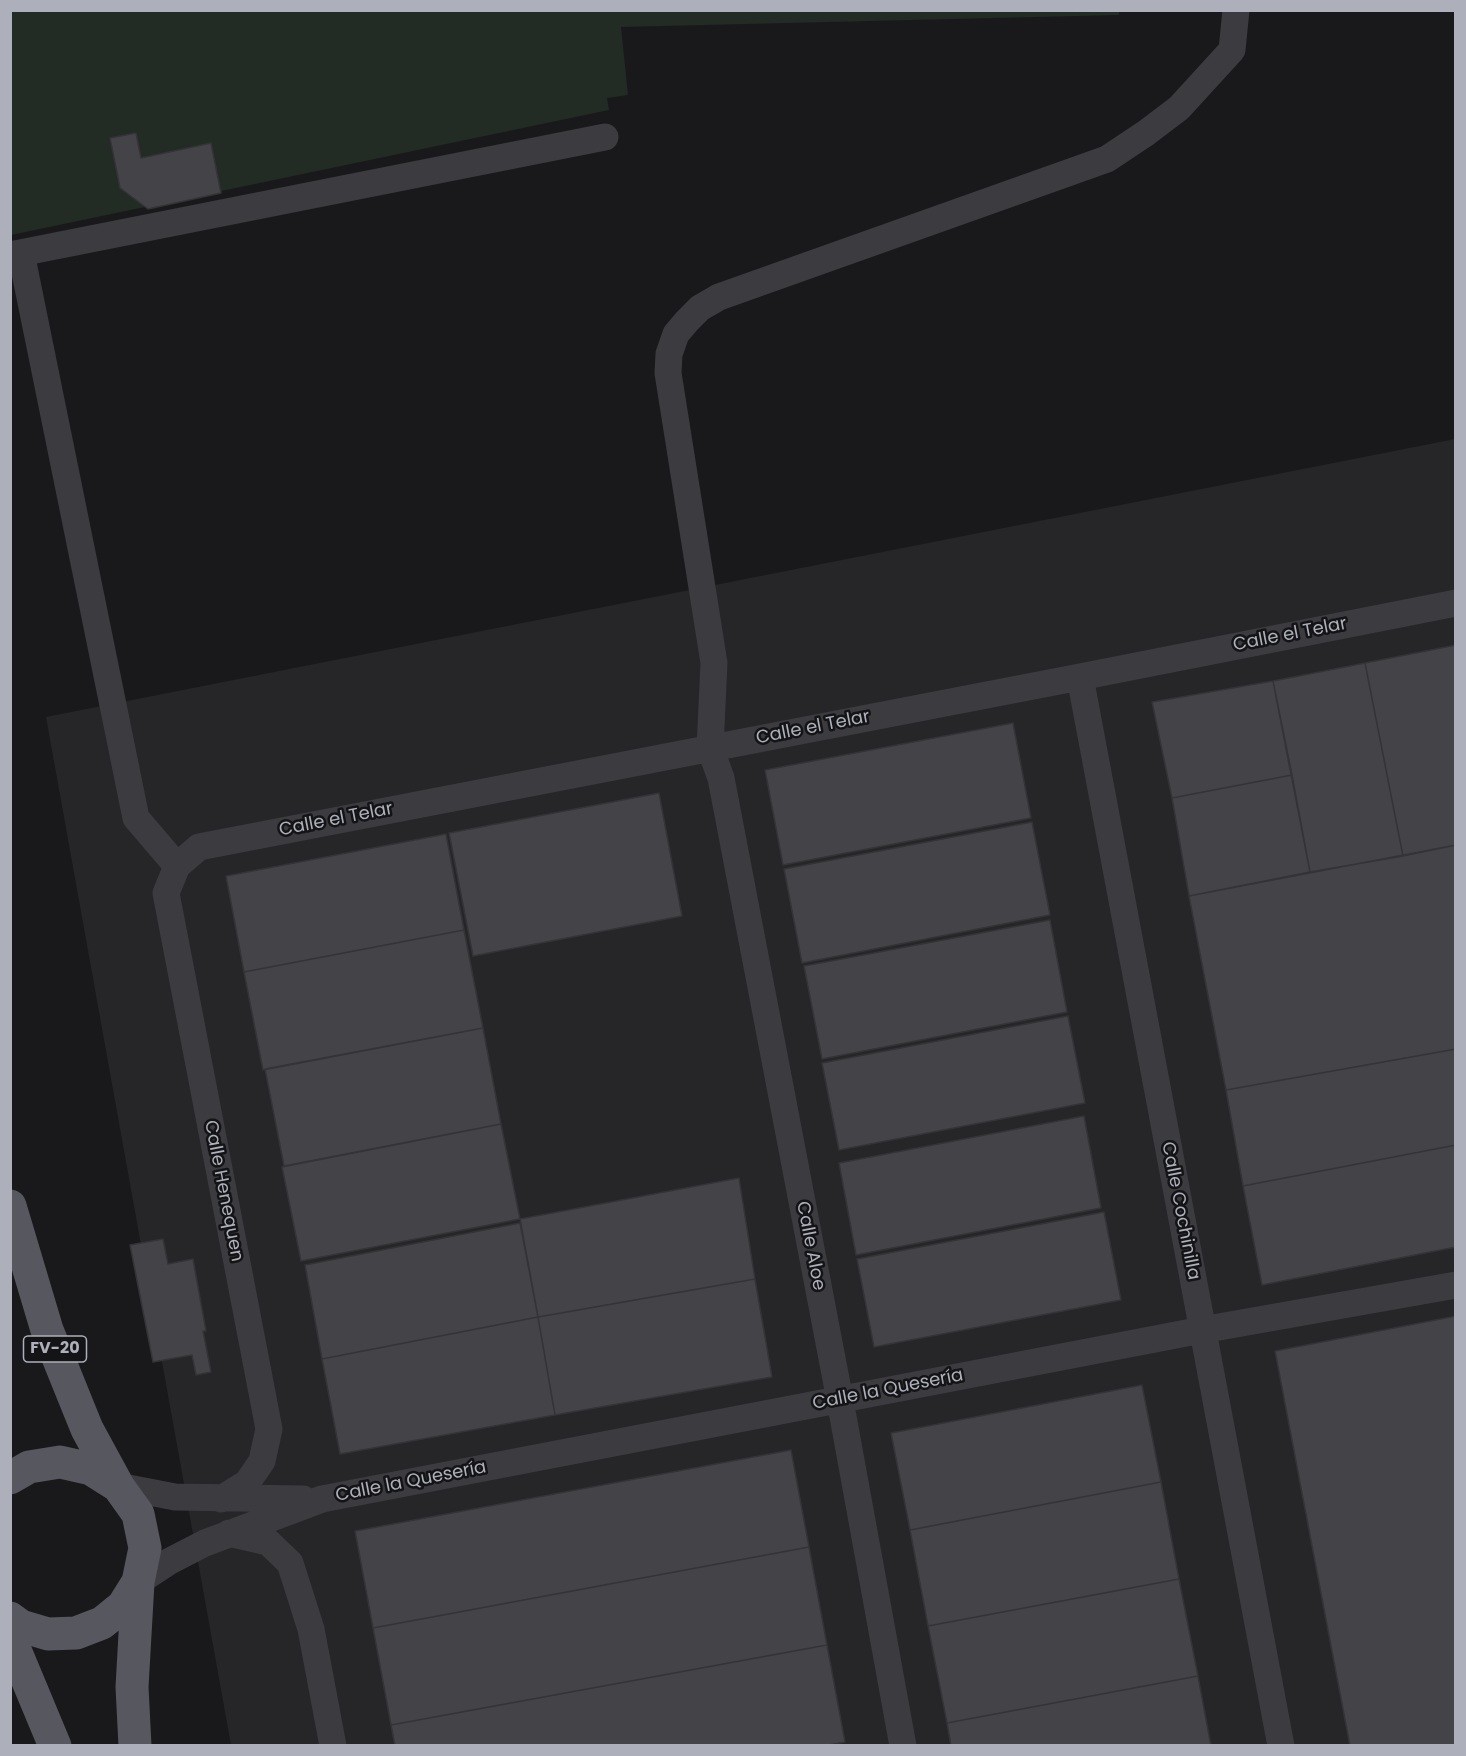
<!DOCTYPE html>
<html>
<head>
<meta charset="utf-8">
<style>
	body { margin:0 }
	#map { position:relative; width:1466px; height:1756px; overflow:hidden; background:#19191b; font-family:Poppins,sans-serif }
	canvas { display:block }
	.frame { position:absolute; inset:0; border:12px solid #adb0ba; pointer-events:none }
</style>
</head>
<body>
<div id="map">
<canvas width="1466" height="1756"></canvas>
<div class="frame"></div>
</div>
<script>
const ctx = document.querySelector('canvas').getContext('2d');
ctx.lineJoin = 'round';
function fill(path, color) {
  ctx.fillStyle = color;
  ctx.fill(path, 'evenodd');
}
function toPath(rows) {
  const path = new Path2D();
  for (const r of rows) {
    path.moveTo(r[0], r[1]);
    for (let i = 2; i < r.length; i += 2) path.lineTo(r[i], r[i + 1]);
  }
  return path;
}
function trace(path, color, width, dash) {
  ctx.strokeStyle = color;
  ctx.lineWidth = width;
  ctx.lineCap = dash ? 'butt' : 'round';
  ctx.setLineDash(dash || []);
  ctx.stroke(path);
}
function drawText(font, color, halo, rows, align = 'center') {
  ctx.font = font + ' Poppins,sans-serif';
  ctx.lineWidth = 5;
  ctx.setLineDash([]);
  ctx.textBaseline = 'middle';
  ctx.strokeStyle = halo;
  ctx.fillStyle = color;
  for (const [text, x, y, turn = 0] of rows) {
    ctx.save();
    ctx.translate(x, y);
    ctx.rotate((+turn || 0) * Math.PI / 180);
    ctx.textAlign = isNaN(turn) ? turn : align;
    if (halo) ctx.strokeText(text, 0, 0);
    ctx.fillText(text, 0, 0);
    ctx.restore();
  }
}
fill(toPath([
	[1455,439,1455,1745,231,1745,46,717]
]), '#262528');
fill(toPath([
	[10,11,1119,11,1119,15,621,27,628,95,607,98,609,110,11,235]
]), '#232b25');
const building = toPath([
	[136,133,141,158,211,143,221,193,148,209,120,188,110,138,136,133],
	[1456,645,1456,845,1403,856,1365,663,1456,645],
	[1365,663,1403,856,1310,872,1273,681,1365,663],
	[1273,681,1292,775,1172,798,1152,702,1273,681],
	[1013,723,1031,818,783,865,765,770,1013,723],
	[1292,775,1310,872,1189,896,1172,798,1292,775],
	[659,793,682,916,473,956,449,833,659,793],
	[1032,822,1050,915,802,963,784,869,1032,822],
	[446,834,464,930,244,972,226,876,446,834],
	[1456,845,1456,1049,1226,1090,1189,896,1456,845],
	[1050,920,1067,1012,822,1059,804,966,1050,920],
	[464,930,483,1028,263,1070,244,972,464,930],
	[1068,1016,1085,1103,839,1150,822,1063,1068,1016],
	[483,1028,501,1124,284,1166,265,1069,483,1028],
	[1456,1049,1456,1145,1243,1186,1226,1090,1456,1049],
	[1084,1116,1101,1208,856,1255,839,1163,1084,1116],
	[501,1124,520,1219,301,1261,282,1167,501,1124],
	[1456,1145,1456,1247,1262,1285,1243,1186,1456,1145],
	[739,1178,755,1279,538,1317,520,1219,739,1178],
	[1104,1212,1121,1300,874,1347,857,1259,1104,1212],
	[520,1223,538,1317,322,1359,305,1265,520,1223],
	[163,1239,168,1264,193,1259,206,1331,203,1331,211,1372,196,1375,192,1355,153,1362,130,1245,163,1239],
	[755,1279,772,1377,555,1415,538,1317,755,1279],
	[1456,1316,1456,1746,1350,1746,1275,1351,1456,1316],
	[538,1317,555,1415,340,1454,322,1359,538,1317],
	[1142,1385,1161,1482,910,1530,891,1433,1142,1385],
	[791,1450,809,1547,373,1628,355,1531,791,1450],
	[1161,1482,1179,1579,928,1626,910,1530,1161,1482],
	[809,1547,827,1645,391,1725,373,1628,809,1547],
	[1179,1579,1198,1676,947,1723,928,1626,1179,1579],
	[827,1645,845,1742,824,1746,395,1746,391,1725,827,1645],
	[1198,1676,1211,1746,951,1746,947,1723,1198,1676]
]);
fill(building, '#444448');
trace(building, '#343337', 1.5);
trace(toPath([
	[21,253,136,818,177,866],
	[10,255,605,137],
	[1080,677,1281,1746],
	[118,1486,175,1497,303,1499],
	[221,1499,247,1483,262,1461,269,1429,166,893,177,866,199,847,1080,677,1456,603],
	[229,1533,268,1542,290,1563,311,1629,333,1746],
	[138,1582,170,1561,205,1543,322,1499,1202,1330,1456,1285],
	[903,1746,840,1400,721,778,710,748,714,663,668,373,669,354,676,334,687,321,700,308,719,297,1107,159,1146,133,1179,108,1232,50,1236,10]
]), '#3b3b40', 27);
trace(toPath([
	[10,1206,47,1330,87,1429,118,1486,138,1514,145,1548,138,1582,132,1687,135,1746],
	[10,1478,29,1467,60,1462,91,1469,118,1486],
	[10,1618,21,1626,48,1634,76,1633,102,1623,123,1606,138,1582],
	[10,1638,55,1746]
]), '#57585f', 33);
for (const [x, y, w] of [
	[55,1349,63]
]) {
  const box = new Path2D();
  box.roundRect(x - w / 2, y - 13, w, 26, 4.5);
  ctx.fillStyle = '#141416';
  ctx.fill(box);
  trace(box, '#adb0ba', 1.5);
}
drawText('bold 16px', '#adb0ba', null, [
	["FV-20",55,1349]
]);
drawText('18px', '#adb0ba', '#141416', [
	["Calle el Telar",1290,635,-11],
	["Calle el Telar",813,728,-11],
	["Calle el Telar",336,820,-11],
	["Calle Henequen",223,1191,79],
	["Calle Cochinilla",1180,1211,79],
	["Calle Aloe",810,1246,79],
	["Calle la Quesería",888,1390,-11],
	["Calle la Quesería",411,1482,-11]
]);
</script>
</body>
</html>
